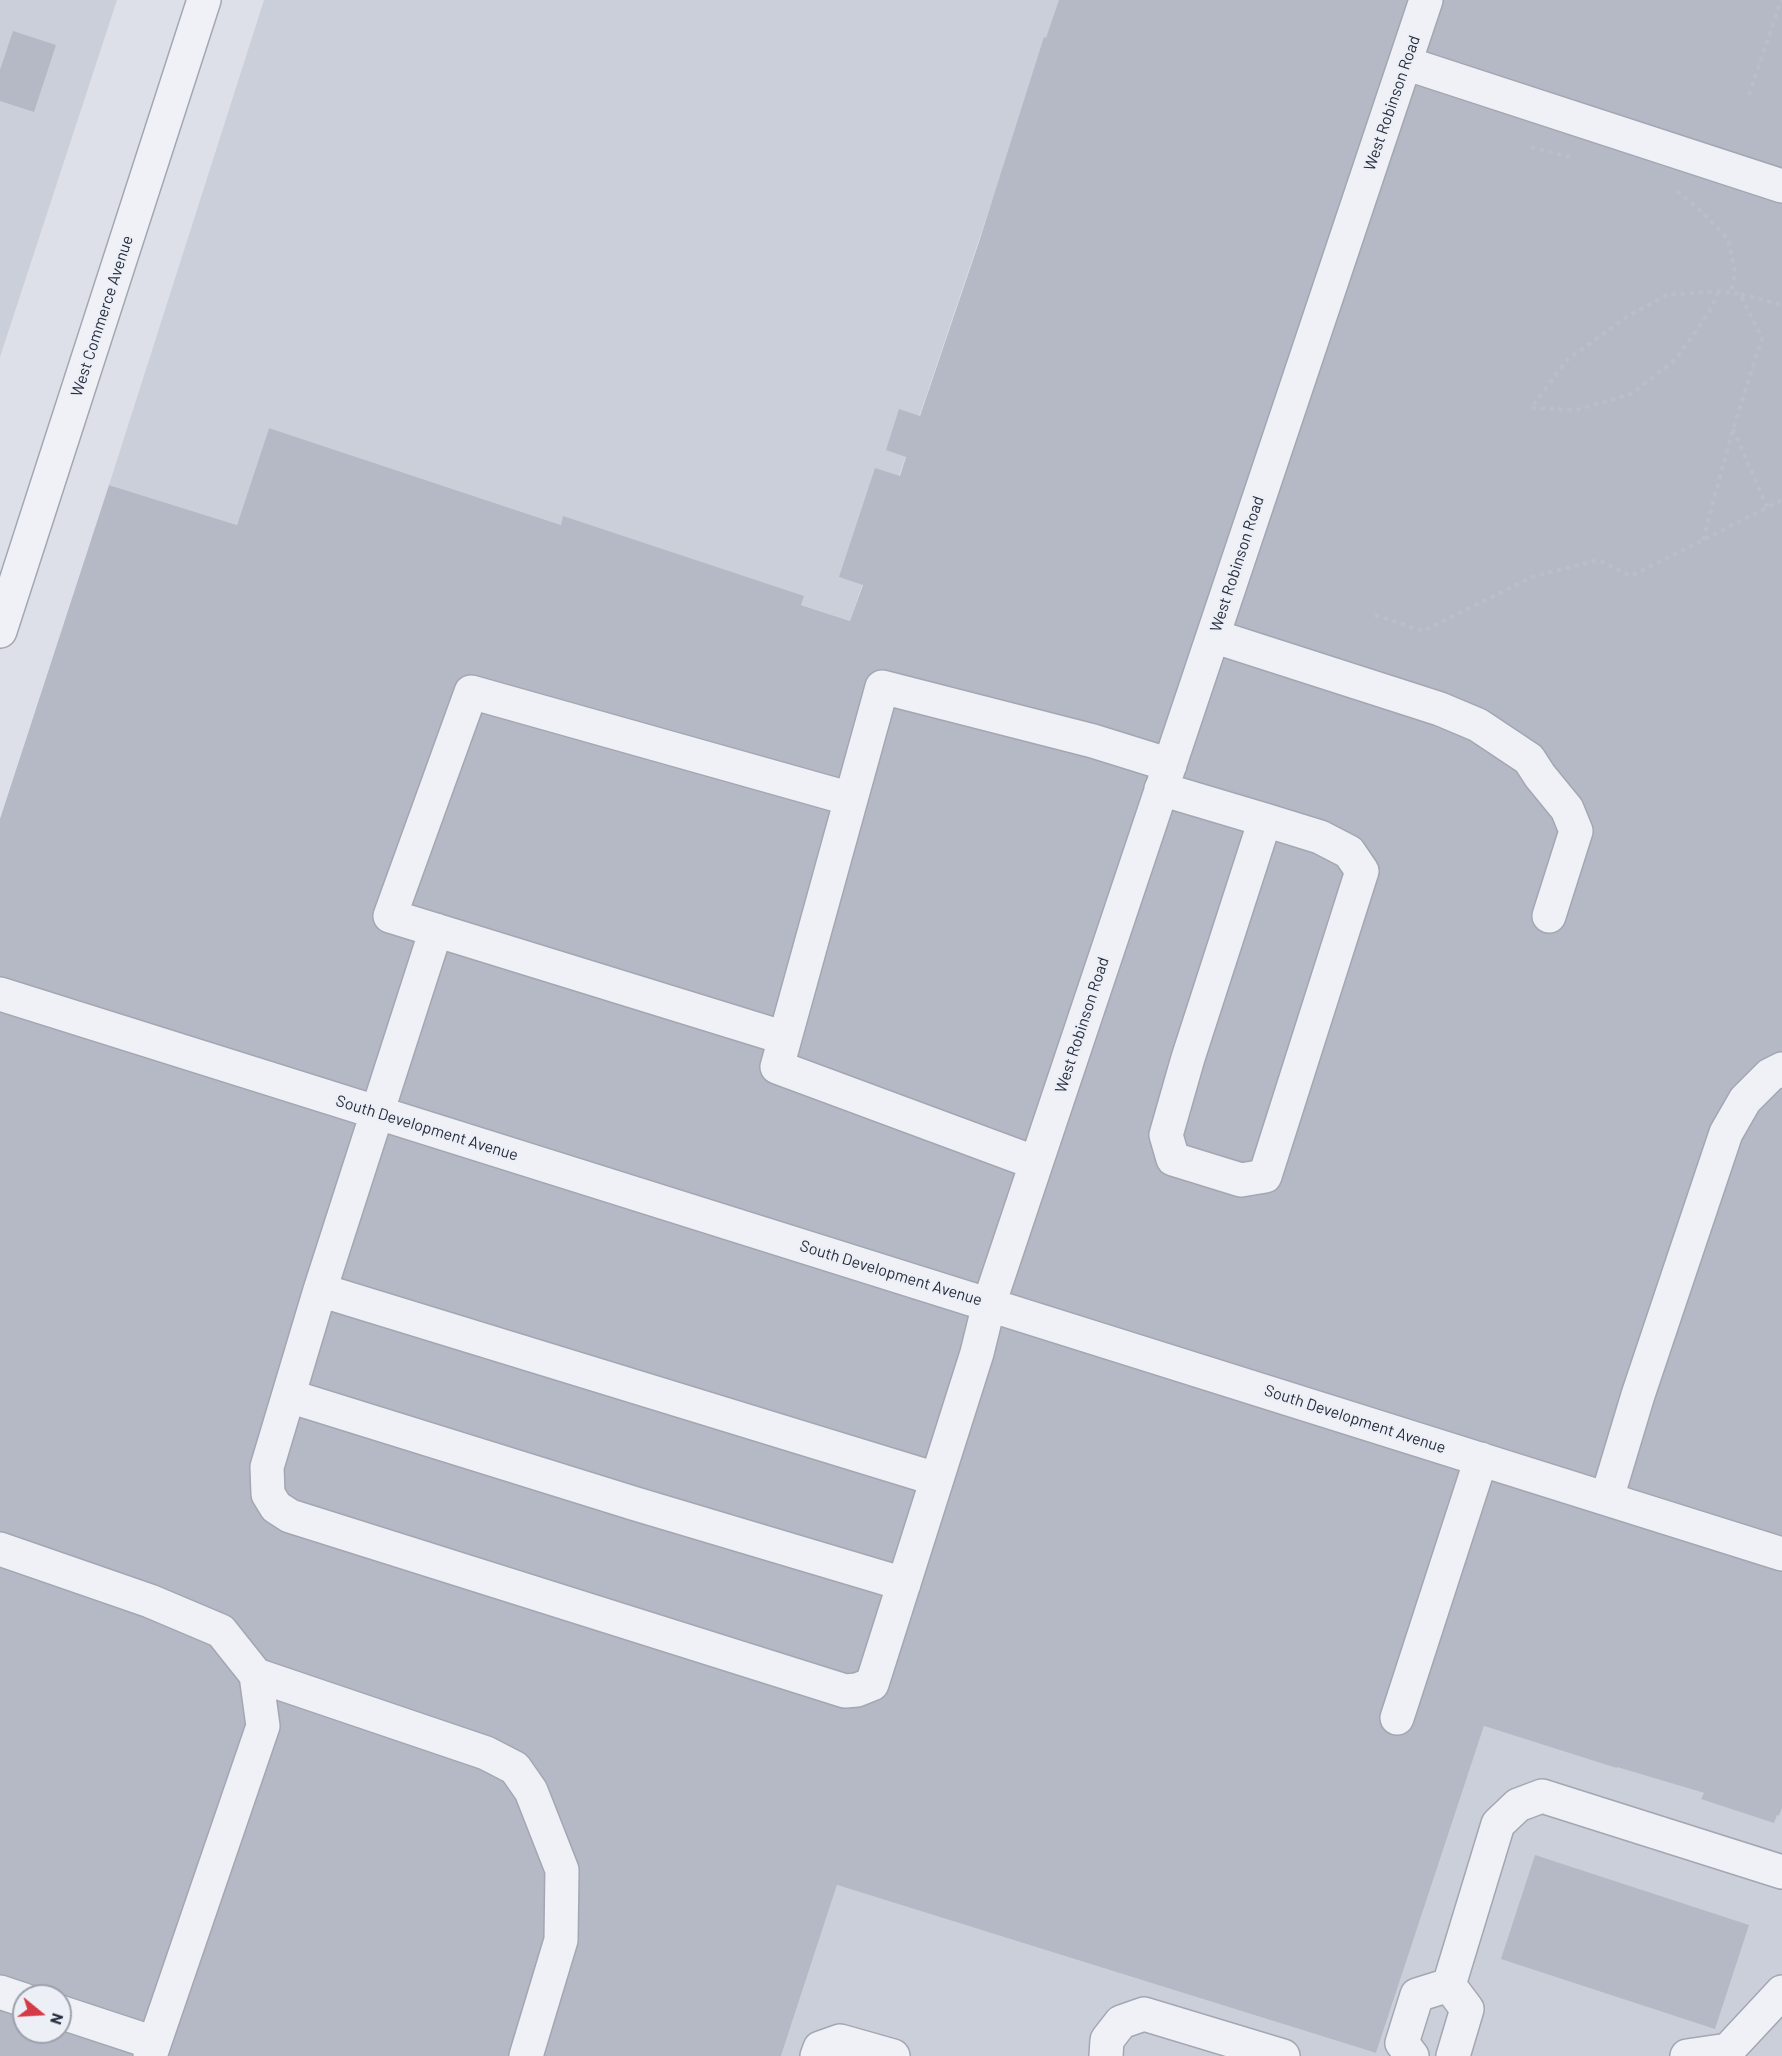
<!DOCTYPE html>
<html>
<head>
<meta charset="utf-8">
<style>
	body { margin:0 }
	#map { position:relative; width:1782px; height:2056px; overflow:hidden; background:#dde0e8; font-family:Barlow,sans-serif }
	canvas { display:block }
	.north { position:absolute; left:12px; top:1984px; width:60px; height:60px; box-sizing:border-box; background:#eceff5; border:2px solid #9da1ac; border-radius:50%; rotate:108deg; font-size:16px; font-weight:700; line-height:24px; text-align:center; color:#262d3f }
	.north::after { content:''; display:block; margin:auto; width:21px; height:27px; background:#d53a47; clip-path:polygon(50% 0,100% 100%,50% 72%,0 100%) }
</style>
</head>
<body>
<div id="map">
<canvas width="1782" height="2056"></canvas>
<div class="north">N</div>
</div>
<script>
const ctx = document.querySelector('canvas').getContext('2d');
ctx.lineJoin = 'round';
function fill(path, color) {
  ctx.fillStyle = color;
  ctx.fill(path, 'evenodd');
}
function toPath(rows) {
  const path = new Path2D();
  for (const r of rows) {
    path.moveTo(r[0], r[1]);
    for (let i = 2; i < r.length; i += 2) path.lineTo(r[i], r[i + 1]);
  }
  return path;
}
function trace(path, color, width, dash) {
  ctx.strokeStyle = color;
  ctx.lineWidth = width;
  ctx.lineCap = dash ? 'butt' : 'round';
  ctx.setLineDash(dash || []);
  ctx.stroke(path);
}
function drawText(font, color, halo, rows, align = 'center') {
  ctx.font = font + ' Barlow,sans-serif';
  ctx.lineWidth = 4.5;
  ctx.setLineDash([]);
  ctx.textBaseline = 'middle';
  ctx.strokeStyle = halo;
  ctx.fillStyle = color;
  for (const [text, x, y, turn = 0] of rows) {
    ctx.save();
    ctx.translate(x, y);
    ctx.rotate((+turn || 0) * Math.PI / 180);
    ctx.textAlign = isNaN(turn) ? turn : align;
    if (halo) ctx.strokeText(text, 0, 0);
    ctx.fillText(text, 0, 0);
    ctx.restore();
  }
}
fill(toPath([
	[0,0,117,0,0,357],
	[264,0,1060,0,850,621,269,428,237,525,109,485],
	[1484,1726,1779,1816,1782,1808,1782,2056,781,2056,837,1885,1376,2053]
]), '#cbcfda');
fill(toPath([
	[1059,0,1782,0,1782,1808,1779,1816,1777,1815,1774,1823,1701,1799,1704,1793,1617,1767,1617,1768,1484,1726,1376,2053,837,1885,781,2056,0,2056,0,819,109,485,237,525,269,428,561,525,563,516,804,596,801,605,850,621,863,585,839,577,875,468,900,476,906,457,886,450,899,409,920,416,979,242,1044,37,1046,38],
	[24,1996,60,1996,60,2032,24,2032],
	[13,31,56,45,34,112,0,101,0,70],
	[1535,1855,1749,1925,1715,2029,1501,1959]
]), '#b4b9c5');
const minor = toPath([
	[1405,63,1782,186],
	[0,631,204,0],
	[1213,636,1440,709,1478,725,1529,759,1540,776,1567,809,1576,831,1549,916],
	[1161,789,1265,820,1320,837,1349,852,1362,871,1265,1176,1241,1180,1173,1159,1166,1135,1188,1058,1265,820],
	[436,930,320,1290,267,1467,268,1494,276,1507,290,1516,845,1691,857,1690,872,1684,977,1353,989,1304,1426,0],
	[0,994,1782,1554],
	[785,1038,390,916,471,692,851,799],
	[1036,1163,777,1067,882,687,1093,741,1170,765],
	[320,1290,936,1479],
	[289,1396,636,1504,904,1584],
	[1607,1498,1638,1395,1726,1133,1745,1100,1770,1075,1782,1069],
	[0,1549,150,1601,221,1631,256,1675,263,1726,150,2056],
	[256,1675,486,1753,515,1768,531,1791,562,1870,561,1940,526,2056],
	[1397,1718,1481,1459],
	[1449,1985,1467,2009,1453,2056],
	[0,1992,24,2000],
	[60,2012,154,2043],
	[817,2056,820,2048,840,2041,893,2056],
	[1106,2056,1107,2040,1121,2022,1144,2014,1283,2056],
	[1412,2056,1402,2043,1417,1995,1449,1985,1498,1824,1518,1805,1542,1796,1782,1872],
	[1687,2056,1728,2050,1782,1992]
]);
trace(minor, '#a2a7b2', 36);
trace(toPath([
	[1749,95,1781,0],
	[1531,147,1570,157],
	[1677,191,1699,209,1728,239,1735,272,1731,293],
	[1741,294,1782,305],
	[1733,429,1767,507],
	[1703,540,1733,429,1762,338,1740,294,1719,291,1667,295,1628,316,1567,360,1531,408,1576,410,1631,394,1676,359,1708,314,1719,291],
	[1375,615,1423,631,1532,577,1599,560,1631,576,1782,500]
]), '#bbbec6', 4, [4.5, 4.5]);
trace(minor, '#f0f1f6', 33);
drawText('16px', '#262d3f', '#eceff5', [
	["West Robinson Road",1392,103,-71],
	["West Commerce Avenue",102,316,-72],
	["West Robinson Road",1237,564,-72],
	["West Robinson Road",1082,1025,-72],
	["South Development Avenue",427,1128,17],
	["South Development Avenue",891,1273,17],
	["South Development Avenue",1355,1419,18]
]);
</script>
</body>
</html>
